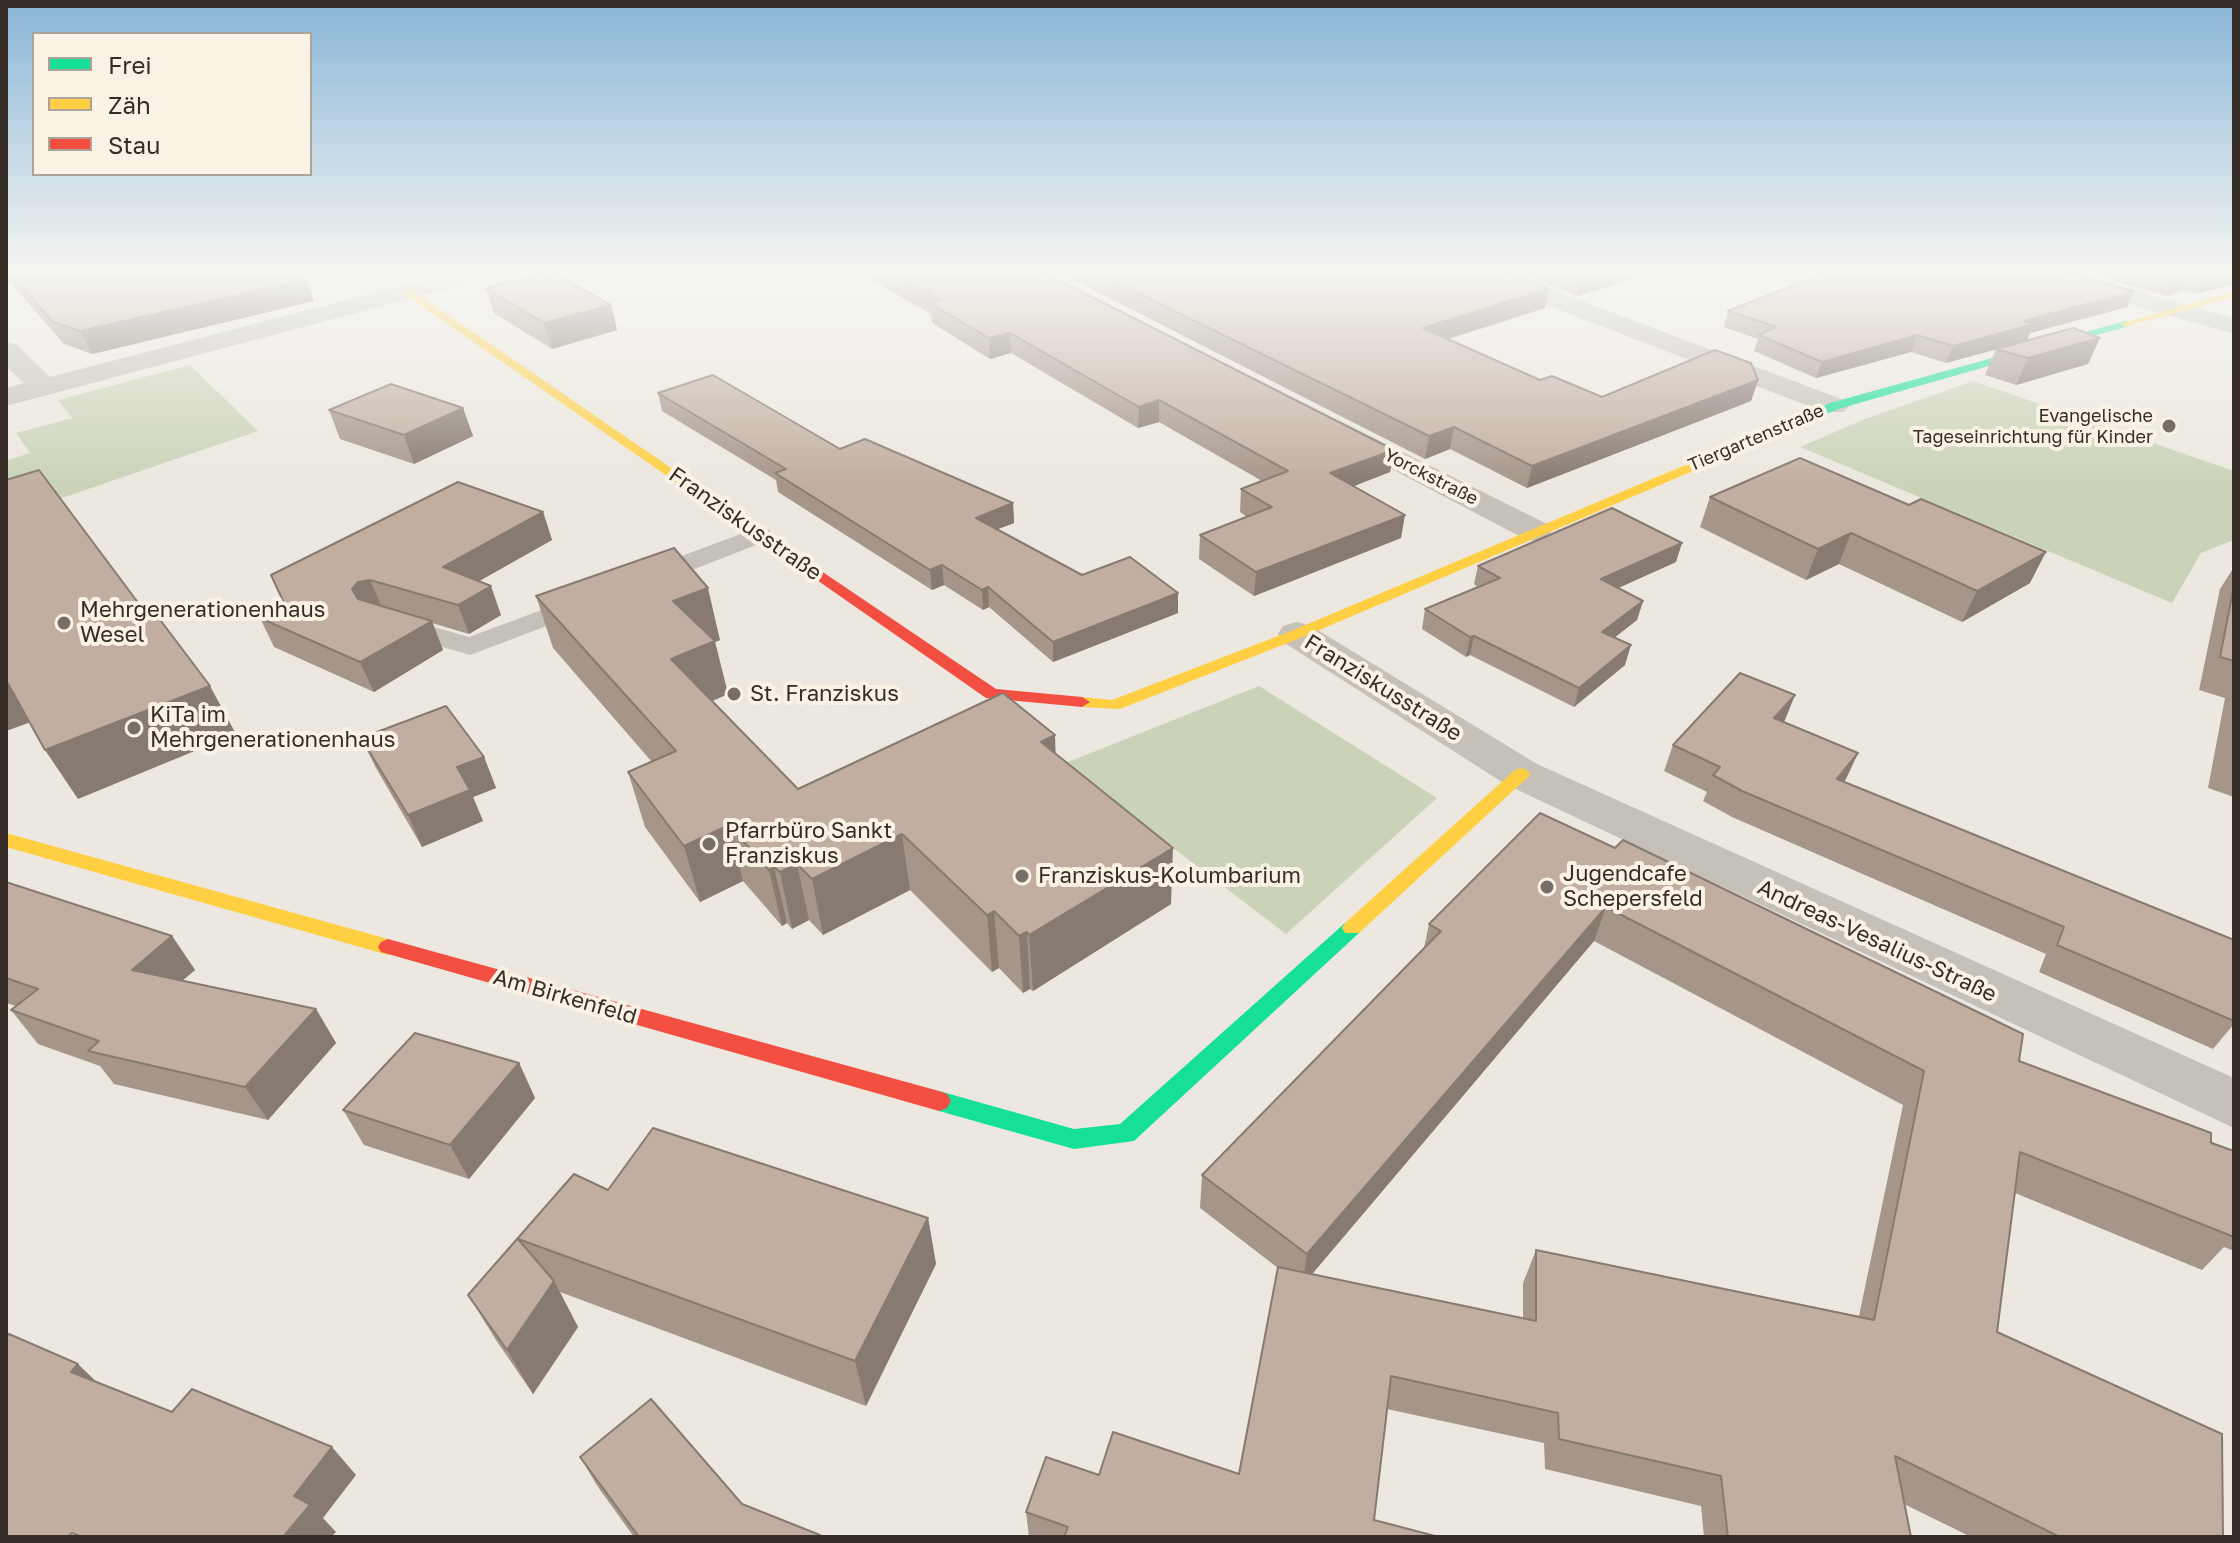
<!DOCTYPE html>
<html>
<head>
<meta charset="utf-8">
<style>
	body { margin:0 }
	#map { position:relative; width:2240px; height:1543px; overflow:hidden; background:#ece8df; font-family:"Golos Text",sans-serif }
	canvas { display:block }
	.frame { position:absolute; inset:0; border:8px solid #362d26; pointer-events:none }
	.legend { position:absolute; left:32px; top:32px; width:280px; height:144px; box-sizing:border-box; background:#faf3e5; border:2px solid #aca499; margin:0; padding:10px 14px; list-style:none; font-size:24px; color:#362d26 }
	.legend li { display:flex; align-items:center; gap:16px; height:40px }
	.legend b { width:40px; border:2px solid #aca499 }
</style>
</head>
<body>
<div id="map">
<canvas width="2240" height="1543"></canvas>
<div class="frame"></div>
<ul class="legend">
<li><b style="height:10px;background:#16e098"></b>Frei</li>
<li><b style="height:10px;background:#ffcf43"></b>Zäh</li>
<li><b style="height:10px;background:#f24e42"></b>Stau</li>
</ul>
</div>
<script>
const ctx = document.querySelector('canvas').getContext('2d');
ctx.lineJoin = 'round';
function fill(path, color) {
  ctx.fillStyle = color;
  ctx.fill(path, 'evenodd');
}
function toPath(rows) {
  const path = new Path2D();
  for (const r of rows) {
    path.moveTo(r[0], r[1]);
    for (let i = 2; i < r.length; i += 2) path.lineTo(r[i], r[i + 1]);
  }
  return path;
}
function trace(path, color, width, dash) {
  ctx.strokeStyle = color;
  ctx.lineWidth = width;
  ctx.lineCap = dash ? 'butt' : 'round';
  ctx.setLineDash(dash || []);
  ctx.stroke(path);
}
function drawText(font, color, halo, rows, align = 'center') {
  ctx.font = font + ' "Golos Text",sans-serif';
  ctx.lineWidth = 8;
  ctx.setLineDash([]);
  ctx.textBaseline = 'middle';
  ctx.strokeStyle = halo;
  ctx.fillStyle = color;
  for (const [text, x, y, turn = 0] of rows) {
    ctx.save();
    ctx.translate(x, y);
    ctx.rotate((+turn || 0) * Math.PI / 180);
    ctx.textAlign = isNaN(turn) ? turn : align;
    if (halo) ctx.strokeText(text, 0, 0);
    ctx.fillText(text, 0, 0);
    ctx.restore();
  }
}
fill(toPath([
	[190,365,258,431,6,517,6,461,30,453,16,433,72,418,58,400],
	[1973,381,2234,471,2234,540,2201,553,2172,603,1800,447,1865,419],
	[1259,686,1437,798,1286,934,1063,764]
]), '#cad3b8');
fill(toPath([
	[760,527,769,530,773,535,769,540,656,584,638,584,634,578,638,572,760,527],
	[582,595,592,597,596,603,592,609,470,655,385,630,381,624,385,618,395,616,469,637,582,595]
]), '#c5c0b8');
fill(toPath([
	[461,270,502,270,499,275,6,406,6,388,24,383,6,366,6,342,16,344,50,377,461,270],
	[1466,270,1500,270,1844,400,1849,406,1844,412,1824,412,1469,275,1466,270],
	[2023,270,2062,270,2234,318,2234,334,2026,275,2023,270],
	[1340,421,1547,524,1552,531,1547,538,1535,541,1523,538,1329,436,1325,430,1329,424,1340,421],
	[1297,622,1311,626,1537,764,2234,1078,2234,1128,1505,784,1283,642,1278,634,1283,626,1297,622]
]), '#c5c0b8');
fill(toPath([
	[2125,321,2130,324,2129,326,1838,409,1707,465,1695,462,1830,403,2125,321],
	[1352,920,1359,923,1362,928,1359,933,1134,1141,1074,1149,939,1111,931,1108,927,1101,931,1094,939,1091,1074,1129,1120,1124,1345,923,1352,920]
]), '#16e098');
fill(toPath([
	[404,290,412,290,763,531,756,535,751,534,404,294,404,290],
	[2234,291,2234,297,2125,327,2120,324,2234,291],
	[1702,458,1709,462,1707,465,1303,637,1120,709,1082,707,1074,702,1082,697,1112,700,1291,631,1702,458],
	[1521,768,1527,770,1530,774,1527,778,1359,933,1345,933,1342,928,1345,923,1515,770,1521,768],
	[6,833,388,939,395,942,398,947,395,952,388,955,6,847,6,833]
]), '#ffcf43');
fill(toPath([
	[756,527,996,689,1082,697,1090,702,1082,707,986,698,751,534,749,531,756,527],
	[388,939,939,1091,947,1094,951,1101,947,1108,939,1111,381,952,378,947,381,942,388,939]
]), '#f24e42');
fill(toPath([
	[6,270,309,270,297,273,306,280,314,301,92,354,64,344,11,283,6,285],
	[854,270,1039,270,1394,450,1390,472,1354,486,1401,538,1254,596,1199,559,1200,535,1247,517,1240,512,1241,489,1262,481,1159,422,1138,428,1011,353,990,359,932,323,931,314],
	[1054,270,1501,270,1549,288,1545,308,1448,339,1540,380,1602,397,1758,380,1751,401,1527,488,1450,449,1425,459],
	[1509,270,1659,270,1578,296],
	[1826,270,2058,270,2127,307,2030,333,2027,340,2088,364,2016,385,1985,375,1996,349,1946,363,1911,352,1816,378,1754,351,1758,339,1724,327,1728,311,1826,272],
	[2073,270,2234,270,2234,284,2195,294,2181,290,2168,296],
	[486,288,611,305,617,330,552,349,494,313],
	[658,393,840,449,1013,503,1014,523,997,529,1082,575,1178,613,1053,662,989,607,983,610,944,585,932,590,778,492,776,480,662,411],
	[463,408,473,436,414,464,340,439,329,410],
	[1710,497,1909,505,2030,583,1962,622,1839,564,1806,580,1700,527],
	[543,512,552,540,478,581,501,615,469,634,432,623,443,650,374,692,274,647,260,618],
	[1676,562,1618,588,1643,601,1637,620,1614,638,1625,665,1574,707,1470,655,1466,657,1422,629,1425,609,1478,587,1474,584,1478,566],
	[2234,567,2234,797,2208,788,2225,698,2199,690,2220,589],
	[536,596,720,640,715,642,728,694,712,701,798,789,1056,754,1171,904,1033,991,1030,989,1023,993,999,968,992,972,910,890,823,935,809,920,792,929,787,923,782,926,743,881,700,902,645,827,628,772,652,762,553,648],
	[1785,720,1783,722,1858,753,1844,782,2234,940,2234,1024,2213,1049,2039,972,2046,954,1732,817,1703,801,1707,792,1664,771,1673,745],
	[361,738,484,757,496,788,473,797,483,821,422,847,376,768],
	[1540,813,2019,1061,2234,1151,2234,1251,2224,1247,2202,1270,2015,1193,1997,1332,2223,1537,1971,1537,1904,1504,1911,1537,1704,1537,1701,1506,1545,1469,1544,1443,1387,1409,1374,1520,1439,1537,1029,1537,1026,1512,1099,1475,1239,1474,1278,1268,1200,1208,1202,1175,1424,948,1429,924],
	[1594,941,1903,1105,1859,1316,1536,1250,1523,1283,1523,1318,1312,1274],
	[6,882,172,936,195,970,182,981,316,1009,336,1043,268,1120,114,1084,100,1066,38,1044,11,1010,16,1006,6,1003],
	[519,1063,535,1098,469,1179,364,1145,343,1110],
	[574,1174,608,1190,928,1218,936,1264,866,1406,560,1292,578,1327,533,1394,496,1340,468,1295],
	[580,1457,821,1537,634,1537,598,1487]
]), '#a6968a');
fill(toPath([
	[1605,270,1659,270,1578,296,1583,277],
	[2234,271,2234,284,2195,294,2203,278],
	[6,273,11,283,6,285],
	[2189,275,2181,290,2168,296,2176,281],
	[306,280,314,301,92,354,80,331],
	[1549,288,1545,308,1420,348,1423,328],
	[2134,291,2127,307,2030,333,2027,341,1946,363,1953,346,2024,321],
	[611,305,617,330,552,349,544,323],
	[1010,333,1011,353,990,359,989,338],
	[1917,335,1911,352,1816,378,1822,362],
	[2100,338,2088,364,2016,385,2028,358],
	[1758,380,1751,401,1527,488,1532,466],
	[1159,400,1159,422,1138,428,1139,407],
	[463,408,473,436,414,464,404,435],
	[1454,427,1450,449,1425,459,1429,436],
	[1394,450,1390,472,1328,496,1330,473],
	[1013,503,1014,523,977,537,976,518],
	[543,512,552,540,453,596,443,567],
	[1405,515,1401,538,1254,596,1256,572],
	[1851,533,1839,564,1806,580,1818,549],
	[1682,543,1676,562,1596,598,1601,579],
	[2046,552,2030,583,1962,622,1977,591],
	[942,565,944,585,932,590,930,570],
	[370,580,382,608,364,617,352,589,358,582],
	[491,586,501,615,469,634,458,605],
	[988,587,989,607,983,610,982,590],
	[708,588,720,640,715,642,728,694,685,713,671,659,673,601],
	[1178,593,1178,613,1053,662,1053,642],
	[1643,601,1637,620,1596,652,1602,632],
	[432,621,443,650,374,692,360,662],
	[1474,636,1470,655,1466,657,1470,637],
	[1631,645,1625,665,1574,707,1579,688],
	[6,679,34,721,6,731],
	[210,686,236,734,78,799,45,750],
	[1795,695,1785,720,1764,744,1774,718],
	[1055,735,1057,790,1041,742],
	[1858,753,1846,779,1825,805,1837,779],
	[484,757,496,788,473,797,483,821,422,847,408,815,457,767],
	[729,825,743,881,700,902,684,846],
	[902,834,910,890,823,935,812,879],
	[1173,848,1171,904,1033,991,1029,935],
	[797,864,809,920,792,929,780,872],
	[774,867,787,923,782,926,769,870],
	[1606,907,1594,941,1302,1286,1307,1254],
	[994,911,999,968,992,972,987,915],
	[1027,932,1030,989,1023,993,1019,936],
	[172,936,195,970,155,1003,132,970],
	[316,1009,336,1043,268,1120,245,1087],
	[519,1063,535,1098,469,1179,450,1145],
	[928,1218,936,1264,866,1406,855,1361],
	[554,1281,578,1327,533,1394,507,1350],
	[78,1364,108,1393,71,1372],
	[332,1447,356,1475,323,1518,336,1532,331,1537,283,1537,294,1496]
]), '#877a70');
const building = toPath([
	[7,270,293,270,306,280,80,331,53,322,7,270],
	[885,270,1039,270,1394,450,1330,473,1405,515,1256,572,1200,535,1272,507,1241,489,1288,471,1159,400,1139,407,1010,333,989,338,930,303,941,300,885,270],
	[1091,270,1501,270,1549,288,1423,328,1540,380,1552,376,1602,397,1715,350,1751,363,1758,380,1532,466,1454,427,1429,436,1091,270],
	[1563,270,1605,270,1583,277,1563,270],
	[1832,270,2059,270,2134,291,2024,321,2034,324,1953,346,1917,335,1822,362,1759,335,1776,327,1728,311,1832,270],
	[2136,270,2234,270,2234,271,2203,278,2189,275,2176,281,2136,270],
	[551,271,611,305,544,323,486,288,551,271],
	[2073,328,2100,338,2028,358,1996,349,2073,328],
	[713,375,840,449,865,439,1013,503,976,518,1082,575,1130,557,1178,593,1053,642,988,587,982,590,942,565,930,570,775,473,786,469,658,393,713,375],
	[391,384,463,408,404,435,329,410,391,384],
	[1800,458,1909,505,1921,499,2046,552,1977,591,1851,533,1818,549,1710,497,1800,458],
	[39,470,151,620,158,617,210,686,45,750,6,680,6,480,39,470],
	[458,482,543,512,443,567,491,586,458,605,370,580,358,582,352,589,358,599,432,621,360,662,260,618,285,605,271,575,458,482],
	[1612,508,1682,543,1601,579,1643,601,1602,632,1631,645,1579,688,1474,636,1470,637,1425,609,1500,578,1478,566,1612,508],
	[674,548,708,588,673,601,715,641,671,659,798,789,1003,693,1055,735,1041,742,1173,848,1029,935,1027,932,1019,936,994,911,987,915,902,834,812,879,797,864,780,872,774,867,769,870,729,825,684,846,628,772,676,751,536,596,674,548],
	[2234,586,2234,661,2220,657,2234,586],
	[1740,673,1795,695,1774,718,1858,753,1837,779,2234,940,2234,1021,2057,945,2064,927,1742,791,1713,775,1720,767,1673,745,1740,673],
	[446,706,484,757,457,767,470,790,408,815,361,738,446,706],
	[1540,813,1615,848,1623,840,2023,1034,2019,1061,2211,1133,2211,1143,2234,1151,2234,1237,2020,1152,1997,1332,2222,1434,2223,1537,2060,1537,1895,1456,1911,1537,1728,1537,1721,1476,1559,1439,1558,1413,1391,1376,1374,1520,1439,1537,1064,1537,1068,1527,1026,1512,1046,1457,1099,1475,1113,1432,1239,1474,1278,1267,1536,1321,1536,1250,1874,1320,1924,1071,1606,907,1307,1254,1202,1175,1441,931,1429,924,1540,813],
	[6,882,172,936,132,970,316,1009,245,1087,88,1051,99,1041,11,1010,38,989,6,978,6,882],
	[415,1033,519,1063,450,1145,343,1110,415,1033],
	[653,1128,928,1218,855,1361,518,1239,554,1281,507,1350,468,1295,574,1174,608,1190,653,1128],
	[9,1334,78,1364,71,1372,172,1412,192,1389,332,1447,294,1496,310,1505,283,1537,82,1537,72,1533,68,1537,6,1537,6,1337,9,1334],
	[651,1399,742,1504,820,1535,819,1537,639,1537,580,1457,651,1399]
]);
fill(building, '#c1aea0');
trace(building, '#877a70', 2);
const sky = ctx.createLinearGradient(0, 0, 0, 486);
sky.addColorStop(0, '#89b6d8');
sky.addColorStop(0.56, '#f6f5f1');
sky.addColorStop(1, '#f6f5f100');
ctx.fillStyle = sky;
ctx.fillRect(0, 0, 2240, 486);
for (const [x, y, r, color] of [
	[2169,426,8,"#766e67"],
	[64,623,8,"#766e67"],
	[734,694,8,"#766e67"],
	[134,728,8,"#766e67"],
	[709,844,8,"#766e67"],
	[1022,876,8,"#766e67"],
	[1547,887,8,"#766e67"]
]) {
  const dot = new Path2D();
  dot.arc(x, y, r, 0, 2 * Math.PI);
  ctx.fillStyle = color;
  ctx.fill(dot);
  trace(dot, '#faf3e5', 3);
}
drawText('18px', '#362d26', '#faf3e5', [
	["Evangelische",2153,416],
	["Tageseinrichtung für Kinder",2153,437]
], 'right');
drawText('18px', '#362d26', '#faf3e5', [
	["Tiergartenstraße",1756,438,-23],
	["Yorckstraße",1431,477,27]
]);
drawText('22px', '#362d26', '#faf3e5', [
	["Franziskusstraße",745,524,35],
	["Franziskusstraße",1383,688,32],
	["Andreas-Vesalius-Straße",1877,941,25],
	["Am Birkenfeld",565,997,16]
]);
drawText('22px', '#362d26', '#faf3e5', [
	["Mehrgenerationenhaus",80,610],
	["Wesel",80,635],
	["St. Franziskus",750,694],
	["KiTa im",150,715],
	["Mehrgenerationenhaus",150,740],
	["Pfarrbüro Sankt",725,831],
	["Franziskus",725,856],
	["Jugendcafe",1563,874],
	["Schepersfeld",1563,899],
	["Franziskus-Kolumbarium",1038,876]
], 'left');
</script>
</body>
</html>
